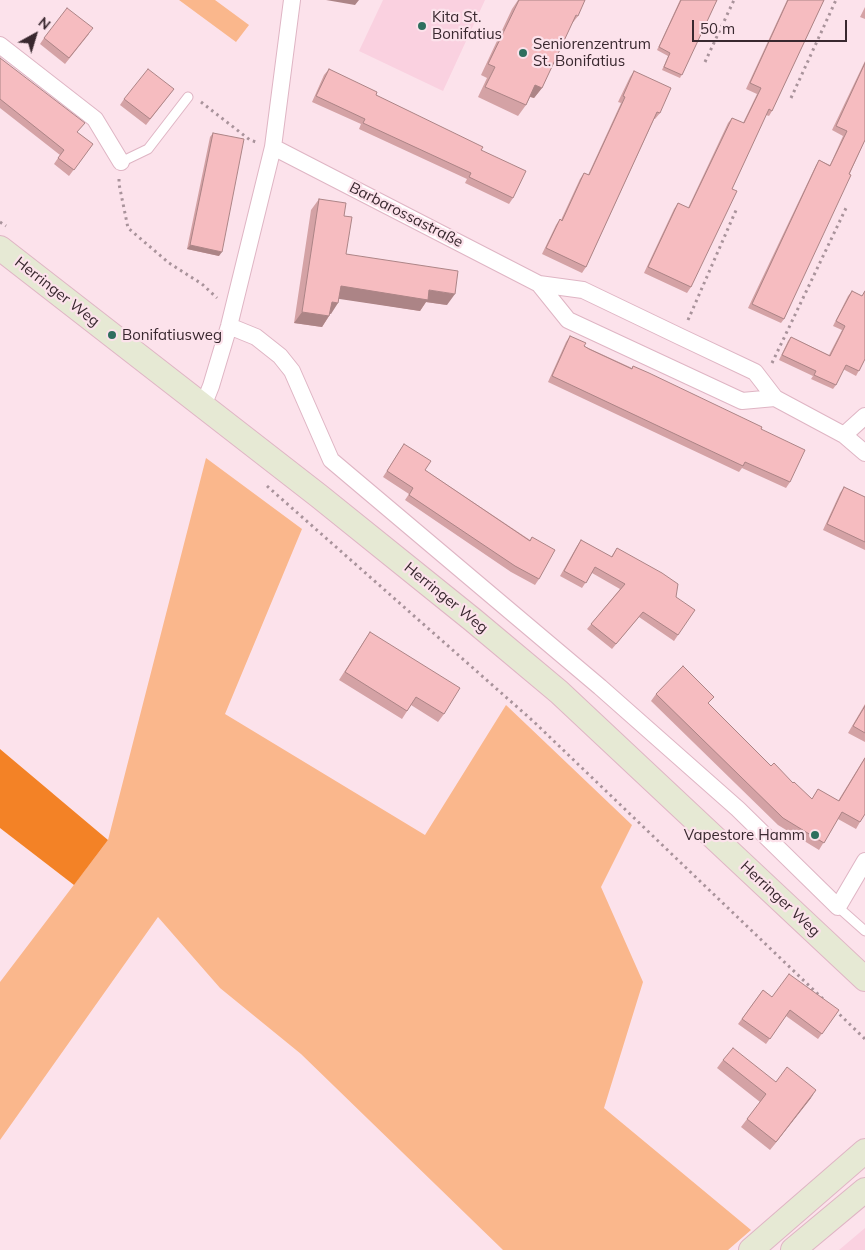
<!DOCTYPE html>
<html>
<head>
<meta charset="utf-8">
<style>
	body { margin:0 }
	#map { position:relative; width:865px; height:1250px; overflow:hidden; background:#fce2eb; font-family:Mulish,sans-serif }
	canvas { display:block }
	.north { position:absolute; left:10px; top:10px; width:50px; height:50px; -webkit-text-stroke:4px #fce2eb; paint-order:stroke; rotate:39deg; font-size:14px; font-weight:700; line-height:20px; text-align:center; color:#39282f }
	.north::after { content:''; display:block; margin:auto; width:18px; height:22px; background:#39282f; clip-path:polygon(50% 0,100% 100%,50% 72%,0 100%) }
	.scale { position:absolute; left:692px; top:20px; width:155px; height:22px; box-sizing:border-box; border:2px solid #39282f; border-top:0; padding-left:6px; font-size:15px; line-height:18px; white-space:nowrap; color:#39282f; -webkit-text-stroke:4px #fce2eb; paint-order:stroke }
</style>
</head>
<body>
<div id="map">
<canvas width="865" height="1250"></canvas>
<div class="north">N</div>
<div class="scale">50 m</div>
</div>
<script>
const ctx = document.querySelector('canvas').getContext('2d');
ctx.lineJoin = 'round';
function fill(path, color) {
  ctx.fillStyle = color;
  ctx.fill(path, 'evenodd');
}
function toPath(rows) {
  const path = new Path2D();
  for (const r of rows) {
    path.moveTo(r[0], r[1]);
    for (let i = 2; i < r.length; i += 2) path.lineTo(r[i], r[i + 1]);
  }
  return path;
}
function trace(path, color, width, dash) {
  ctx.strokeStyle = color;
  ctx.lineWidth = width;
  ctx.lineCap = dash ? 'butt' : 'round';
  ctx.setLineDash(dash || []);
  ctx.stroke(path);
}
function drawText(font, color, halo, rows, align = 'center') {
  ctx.font = font + ' Mulish,sans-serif';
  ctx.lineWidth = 4.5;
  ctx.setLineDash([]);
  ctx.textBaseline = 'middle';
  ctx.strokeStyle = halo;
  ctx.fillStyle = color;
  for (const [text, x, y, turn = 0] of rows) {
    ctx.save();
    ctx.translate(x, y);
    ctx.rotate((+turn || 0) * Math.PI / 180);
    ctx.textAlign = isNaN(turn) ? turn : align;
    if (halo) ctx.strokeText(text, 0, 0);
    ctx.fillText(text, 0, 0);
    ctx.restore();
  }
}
fill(toPath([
	[383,0,485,0,443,91,359,51],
	[865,1228,865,1250,839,1250]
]), '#fad1e0');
fill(toPath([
	[179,0,215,0,249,25,236,42],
	[206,458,302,529,225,714,425,835,506,705,632,825,601,887,643,982,604,1108,751,1230,728,1250,503,1250,301,1054,220,988,158,917,0,1140,0,982,108,840]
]), '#fab78c');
fill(toPath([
	[0,749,108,840,74,885,0,828]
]), '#f38226');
const service = toPath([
	[121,162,148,149,188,97],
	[838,907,865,931]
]);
const minor = toPath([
	[0,45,95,119,121,162],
	[273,147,539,284],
	[539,284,583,290,681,337,755,372,775,398,742,401,568,320,539,284],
	[229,326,256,337,280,356,292,371,331,460,600,687,738,809,838,907,865,861],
	[775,398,844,435,865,453],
	[200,405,207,396,211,386,229,326,273,147,292,0],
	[844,435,865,416]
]);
const secondary = toPath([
	[0,248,319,496,473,620,559,692,865,979],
	[751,1250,865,1151],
	[793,1250,865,1190]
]);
trace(service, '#dfb5c4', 11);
trace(minor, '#dfb5c4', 18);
trace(secondary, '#dfb5c4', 26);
trace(toPath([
	[705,62,734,0],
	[791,98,836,0],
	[201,102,250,140,256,142],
	[119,179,119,184,128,228,169,263,202,284,217,298],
	[0,222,6,226],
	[688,320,737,208],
	[772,363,847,206],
	[267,486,533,721,825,1001],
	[835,1010,865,1039]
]), '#a9939b', 3, [2.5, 4]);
trace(service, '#fff', 9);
trace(minor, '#fff', 16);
trace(secondary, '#e6e9d4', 24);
fill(toPath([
	[518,0,578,16,571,25,542,88,534,98,530,97,526,105,518,116,478,97,487,78,481,75,512,9],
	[680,0,717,0,680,78,662,70,668,56,657,50],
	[787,0,824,0,772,111,769,116,766,115,732,189,691,287,687,293,644,273,674,209,678,203,688,208,728,123,732,118,743,123,757,94,746,89],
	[865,7,865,19,860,17],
	[89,34,65,64,40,44,44,38],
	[0,58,78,133,93,144,69,176,54,164,60,155,0,108],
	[865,61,865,140,784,319,781,323,748,308,816,165,819,160,830,165,843,136,832,130],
	[329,69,376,95,481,150,513,198,509,204,465,183,467,179,359,129,361,124,312,102,324,75],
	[634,71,660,113,655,119,654,119,586,267,582,273,542,254,556,225,560,219,561,220,580,179,584,173,588,175,621,103,618,102,630,77],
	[174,89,146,125,120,105,124,99],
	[213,133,219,256,187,249,210,137],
	[319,199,344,216,346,254,447,305,426,302,420,311,339,298,330,314,329,316,322,327,294,323,311,210],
	[865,290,865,359,856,376,843,369,836,385,833,389,811,379,813,376,779,360,788,341,791,337,829,355,842,330,833,326,848,296,852,291,862,296],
	[570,336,584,346,632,368,633,366,761,429,790,482,786,488,742,468,739,472,548,382,566,342],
	[404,444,425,470,530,540,532,537,539,579,535,585,511,572,405,500,409,494,383,477],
	[844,487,865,497,865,550,823,530,840,493],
	[581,540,611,557,617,548,676,597,678,635,674,641,639,617,612,649,587,629,620,589,592,573,582,588,560,576,577,546],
	[370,632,444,714,438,722,411,705,402,719,339,680],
	[656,694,708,704,771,766,793,783,812,799,818,789,838,801,865,757,865,814,860,822,856,829,838,819,819,850,778,825,651,701],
	[865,704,865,742,848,733],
	[763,990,772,997,839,1010,818,1039,786,1016,766,1044,738,1024],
	[723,1060,776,1082,811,1098,770,1150,741,1127,760,1102,717,1068]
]), '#d4a2a5');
fill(toPath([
	[326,0,359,0,355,5],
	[535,85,542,88,534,98,528,96],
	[190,245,222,252,219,256,187,249],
	[341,286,429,290,455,294,447,305,426,302,420,311,333,298],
	[332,302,338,303,331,314,324,313],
	[302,312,329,316,322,327,294,323],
	[816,1090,811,1098,770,1150,776,1142]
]), '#ac8486');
const building = toPath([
	[519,0,585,0,578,16,576,15,542,88,535,85,526,105,485,87,495,67,488,64,519,0],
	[681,0,717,0,682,75,664,67,670,53,659,47,681,0],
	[788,0,824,0,772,111,769,109,732,189,737,191,691,287,648,267,678,203,689,208,732,118,744,123,761,88,750,83,788,0],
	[67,8,93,28,69,58,44,38,67,8],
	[0,58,85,123,77,132,93,144,74,170,58,158,64,150,0,99,0,58],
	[865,63,865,140,849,174,851,175,784,319,752,304,819,160,830,166,847,131,836,126,865,63],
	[148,69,174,89,150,119,124,99,148,69],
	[329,69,377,92,376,95,483,147,481,150,526,171,513,198,469,177,471,173,363,123,365,119,316,96,329,69],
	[634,71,671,88,660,113,657,112,586,267,546,248,560,219,562,221,584,173,589,175,625,97,623,96,634,71],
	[213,133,244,139,222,252,190,245,213,133],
	[319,199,346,203,344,216,352,217,346,254,458,271,455,294,429,290,428,300,341,286,338,303,332,302,329,316,302,312,319,199],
	[852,291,862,296,865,291,865,359,859,371,846,365,836,385,814,375,816,371,782,355,791,337,830,356,845,326,836,321,852,291],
	[570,336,586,343,584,346,589,349,632,369,633,366,649,373,762,427,761,429,805,450,790,482,745,462,743,466,552,376,570,336],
	[404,444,431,461,425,470,530,541,532,537,555,550,539,579,515,566,409,495,413,488,387,471,404,444],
	[844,487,865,497,865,542,827,524,844,487],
	[581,540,612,557,617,548,662,573,678,584,676,597,695,610,678,635,643,612,616,644,591,624,625,584,595,567,586,583,564,571,581,540],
	[370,632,460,688,444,714,416,697,407,711,345,672,370,632],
	[683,666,714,697,708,703,771,766,774,763,793,783,794,782,812,799,818,789,839,801,865,758,865,814,860,822,842,812,824,843,783,818,656,694,683,666],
	[865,706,865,733,853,726,865,706],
	[789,974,839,1010,822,1034,790,1010,770,1039,742,1019,763,990,772,997,789,974],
	[733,1048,776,1082,787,1067,816,1090,776,1142,747,1119,766,1094,723,1060,733,1048]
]);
fill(building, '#f6bcc0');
trace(building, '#ac8486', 1);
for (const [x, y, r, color] of [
	[422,26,5,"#2e6f5e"],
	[523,53,5,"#2e6f5e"],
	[112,335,5,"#2e6f5e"],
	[815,835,5,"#2e6f5e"]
]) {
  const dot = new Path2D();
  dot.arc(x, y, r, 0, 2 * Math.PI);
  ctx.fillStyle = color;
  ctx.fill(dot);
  trace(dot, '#fce2eb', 2);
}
drawText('15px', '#39282f', '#fce2eb', [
	["Kita St.",432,17],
	["Bonifatius",432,34],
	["Seniorenzentrum",533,44],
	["St. Bonifatius",533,61],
	["Bonifatiusweg",122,335],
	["Vapestore Hamm",805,835,"right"]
], 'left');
drawText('15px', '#39282f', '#fce2eb', [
	["Barbarossastraße",406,215,27],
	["Herringer Weg",57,292,38],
	["Herringer Weg",446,598,39],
	["Herringer Weg",780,899,43]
]);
</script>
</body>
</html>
